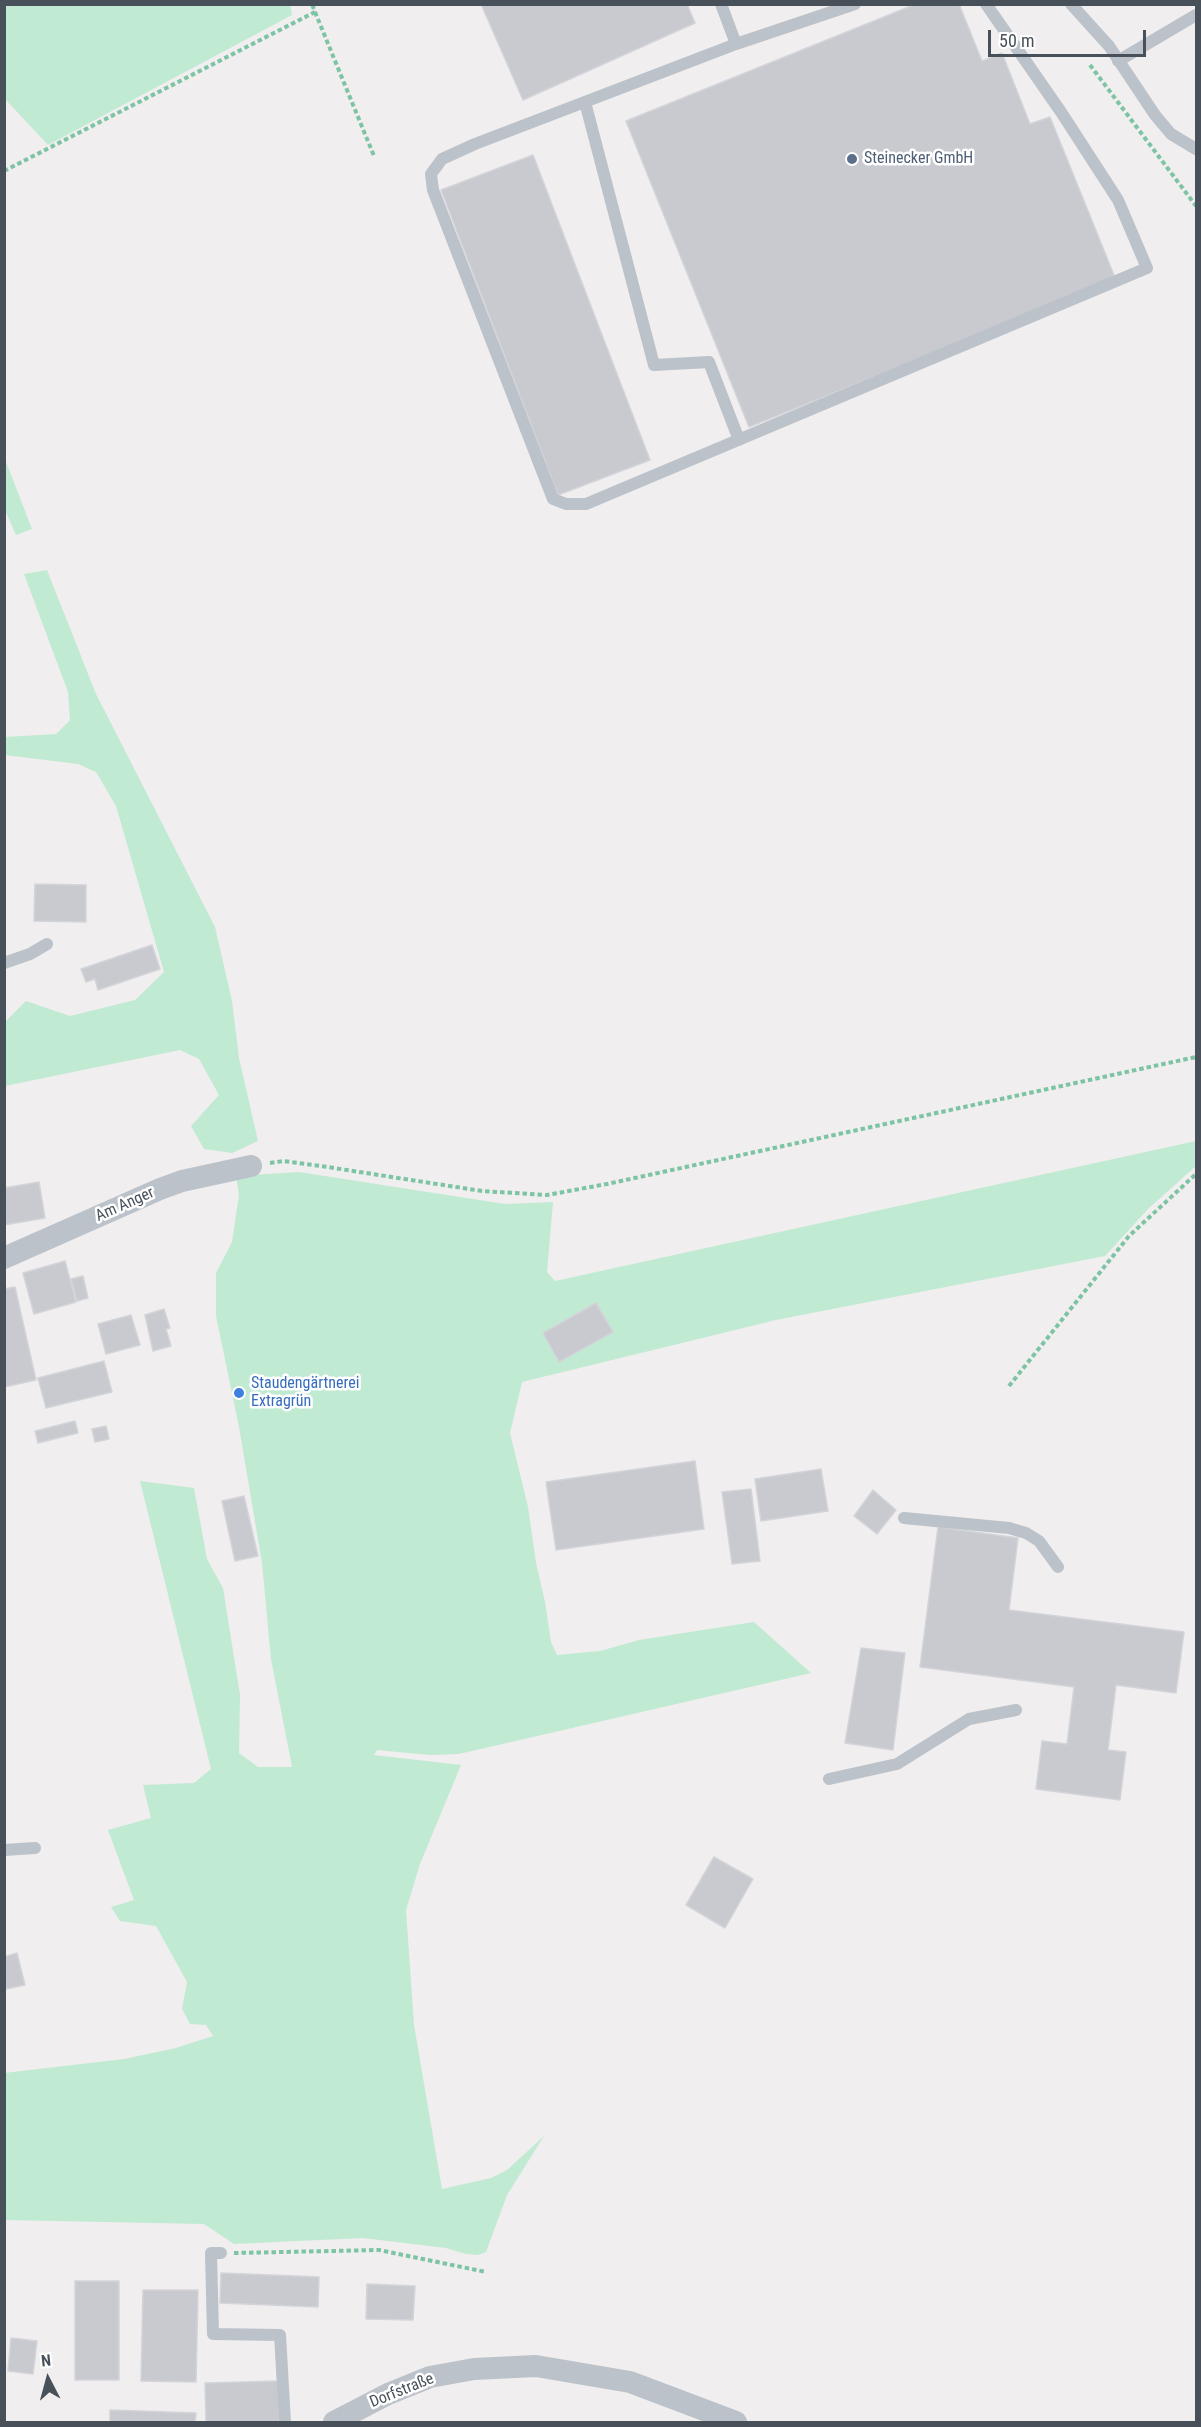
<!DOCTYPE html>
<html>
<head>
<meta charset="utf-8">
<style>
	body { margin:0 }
	#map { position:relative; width:1201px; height:2427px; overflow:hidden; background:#f0eeee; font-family:"Roboto Condensed",sans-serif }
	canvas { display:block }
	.frame { position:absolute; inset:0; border:6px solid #485159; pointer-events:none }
	.north { position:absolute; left:18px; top:2349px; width:60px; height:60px; -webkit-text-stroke:4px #fff; paint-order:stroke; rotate:354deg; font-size:16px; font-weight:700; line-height:24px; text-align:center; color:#485159 }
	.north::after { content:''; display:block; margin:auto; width:21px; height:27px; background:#485159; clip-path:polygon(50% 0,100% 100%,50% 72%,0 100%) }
	.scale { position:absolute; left:988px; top:30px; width:158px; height:27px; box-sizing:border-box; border:3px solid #485159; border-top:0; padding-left:8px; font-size:18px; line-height:21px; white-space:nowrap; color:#485159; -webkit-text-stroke:4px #fff; paint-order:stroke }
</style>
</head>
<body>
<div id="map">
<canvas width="1201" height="2427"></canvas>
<div class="frame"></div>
<div class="north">N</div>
<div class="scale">50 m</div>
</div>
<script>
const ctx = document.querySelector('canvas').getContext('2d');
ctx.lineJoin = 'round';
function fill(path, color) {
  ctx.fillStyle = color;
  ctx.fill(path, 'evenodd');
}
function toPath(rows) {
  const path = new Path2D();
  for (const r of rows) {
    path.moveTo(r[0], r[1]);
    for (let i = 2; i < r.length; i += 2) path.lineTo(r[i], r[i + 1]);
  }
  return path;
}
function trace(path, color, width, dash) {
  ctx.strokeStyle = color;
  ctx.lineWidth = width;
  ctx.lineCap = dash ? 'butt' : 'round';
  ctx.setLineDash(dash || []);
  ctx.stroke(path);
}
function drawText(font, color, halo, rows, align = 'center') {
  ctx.font = font + ' "Roboto Condensed",sans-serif';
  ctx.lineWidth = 5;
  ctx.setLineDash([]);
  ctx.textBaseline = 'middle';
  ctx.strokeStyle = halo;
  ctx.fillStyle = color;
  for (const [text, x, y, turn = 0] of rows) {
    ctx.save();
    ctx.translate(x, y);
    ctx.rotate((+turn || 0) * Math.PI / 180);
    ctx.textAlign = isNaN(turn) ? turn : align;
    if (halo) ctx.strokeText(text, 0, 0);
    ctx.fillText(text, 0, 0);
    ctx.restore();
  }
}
fill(toPath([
	[5,4,290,4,292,15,48,145,5,99],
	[5,459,32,529,16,535,5,510],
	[47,570,96,694,215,927,232,1001,239,1058,258,1141,232,1153,204,1149,191,1126,219,1095,199,1059,180,1050,5,1086,5,1022,26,1001,70,1016,135,1000,164,972,116,806,96,772,78,764,5,755,5,737,56,734,70,720,68,692,24,574],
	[1196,1141,1196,1166,1149,1208,1105,1256,776,1320,522,1382,510,1433,528,1507,536,1563,545,1602,551,1642,557,1655,600,1651,639,1640,754,1622,811,1673,459,1754,430,1755,377,1750,374,1755,461,1765,420,1864,406,1910,414,2025,442,2189,491,2178,507,2170,544,2136,507,2195,486,2252,478,2255,466,2254,446,2248,363,2238,234,2244,204,2224,5,2220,4,2073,124,2059,176,2048,213,2036,206,2025,190,2024,182,2009,187,1982,156,1926,120,1921,111,1907,134,1900,108,1830,151,1818,143,1785,194,1783,211,1769,140,1481,194,1488,207,1559,223,1588,240,1695,239,1753,258,1767,292,1767,271,1659,262,1563,239,1427,216,1316,216,1273,232,1242,239,1195,236,1176,299,1172,505,1204,553,1202,547,1272,555,1281],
	[596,1303,612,1332,559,1362,543,1333]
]), '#c1ead3');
const building = toPath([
	[481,4,687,4,695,23,523,100,481,4],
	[916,4,959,4,982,61,1002,53,1030,124,1050,117,1116,280,749,427,626,121,916,4],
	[533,155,650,460,558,495,441,190,533,155],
	[35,884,86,885,86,922,34,921,35,884],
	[152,945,160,969,98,990,95,979,86,982,81,969,152,945],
	[39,1182,45,1218,4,1225,4,1188,39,1182],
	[65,1261,76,1302,34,1314,23,1273,65,1261],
	[83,1276,88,1298,77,1301,71,1279,83,1276],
	[15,1287,36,1380,4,1387,4,1289,15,1287],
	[596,1303,613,1332,559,1362,543,1333,596,1303],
	[164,1309,170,1328,166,1329,171,1346,153,1351,145,1315,164,1309],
	[131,1315,140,1345,106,1354,98,1324,131,1315],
	[104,1361,112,1392,46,1408,38,1378,104,1361],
	[75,1421,78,1433,38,1443,35,1431,75,1421],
	[106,1426,109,1439,95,1442,92,1429,106,1426],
	[695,1461,704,1529,556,1550,546,1482,695,1461],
	[821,1469,828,1511,761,1521,755,1479,821,1469],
	[751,1489,760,1561,732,1564,722,1492,751,1489],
	[873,1490,896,1510,877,1534,854,1516,873,1490],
	[244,1496,258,1556,235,1561,222,1501,244,1496],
	[938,1527,1018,1538,1009,1610,1184,1632,1176,1693,1116,1685,1108,1750,1126,1752,1120,1800,1036,1789,1042,1741,1067,1744,1074,1687,920,1667,938,1527],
	[861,1648,905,1653,893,1750,845,1743,861,1648],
	[714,1857,753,1879,725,1928,686,1905,714,1857],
	[17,1953,25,1985,6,1989,4,1957,17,1953],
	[221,2273,319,2277,318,2307,220,2303,221,2273],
	[75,2281,119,2281,119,2380,75,2380,75,2281],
	[367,2284,415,2286,413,2320,366,2319,367,2284],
	[143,2290,198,2290,196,2382,141,2381,143,2290],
	[11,2338,37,2341,33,2374,8,2371,11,2338],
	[278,2381,279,2422,206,2422,205,2383,278,2381],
	[110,2410,196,2413,195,2422,110,2422,110,2410]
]);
fill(building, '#c9cad0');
trace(building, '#d3d4d9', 1.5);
trace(toPath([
	[315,12,374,156],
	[1090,65,1196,206],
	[4,171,315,12,312,4],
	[270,1163,283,1161,321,1166,482,1191,547,1195,607,1184,1196,1057],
	[1009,1386,1129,1236,1196,1174],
	[234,2253,379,2250,486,2272]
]), '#7dc4a4', 4, [4.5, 3]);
trace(toPath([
	[721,4,736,44],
	[855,4,736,44,475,144,442,159,431,174,433,190,553,499,566,504,586,504,1147,268,1118,200,1061,112,986,4],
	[1071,4,1109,46,1155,115,1171,134,1196,149],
	[1118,61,1196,15],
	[585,102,654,365,709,362,739,440],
	[4,963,30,954,47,944],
	[904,1518,1009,1528,1026,1533,1039,1541,1058,1567],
	[829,1779,897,1764,969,1719,1016,1710],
	[4,1850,35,1848],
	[221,2253,211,2253,213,2334,280,2335,285,2422]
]), '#bbc2c9', 12);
trace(toPath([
	[4,1258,160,1189,182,1181,251,1166],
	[334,2422,388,2394,430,2377,474,2369,536,2366,630,2382,736,2422]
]), '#bbc2c9', 22);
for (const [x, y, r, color] of [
	[852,159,6,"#5c6f8a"],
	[239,1393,6,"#3f7fe0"]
]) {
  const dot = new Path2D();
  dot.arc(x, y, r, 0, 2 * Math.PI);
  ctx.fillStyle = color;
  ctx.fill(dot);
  trace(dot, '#fff', 2);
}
drawText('16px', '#4e5e75', '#fff', [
	["Steinecker GmbH",864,159]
], 'left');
drawText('16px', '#485159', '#fff', [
	["Am Anger",125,1205,-24],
	["Dorfstraße",402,2391,-22]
]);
drawText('16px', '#366cbe', '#fff', [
	["Staudengärtnerei",251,1384],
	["Extragrün",251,1402]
], 'left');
</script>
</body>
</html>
